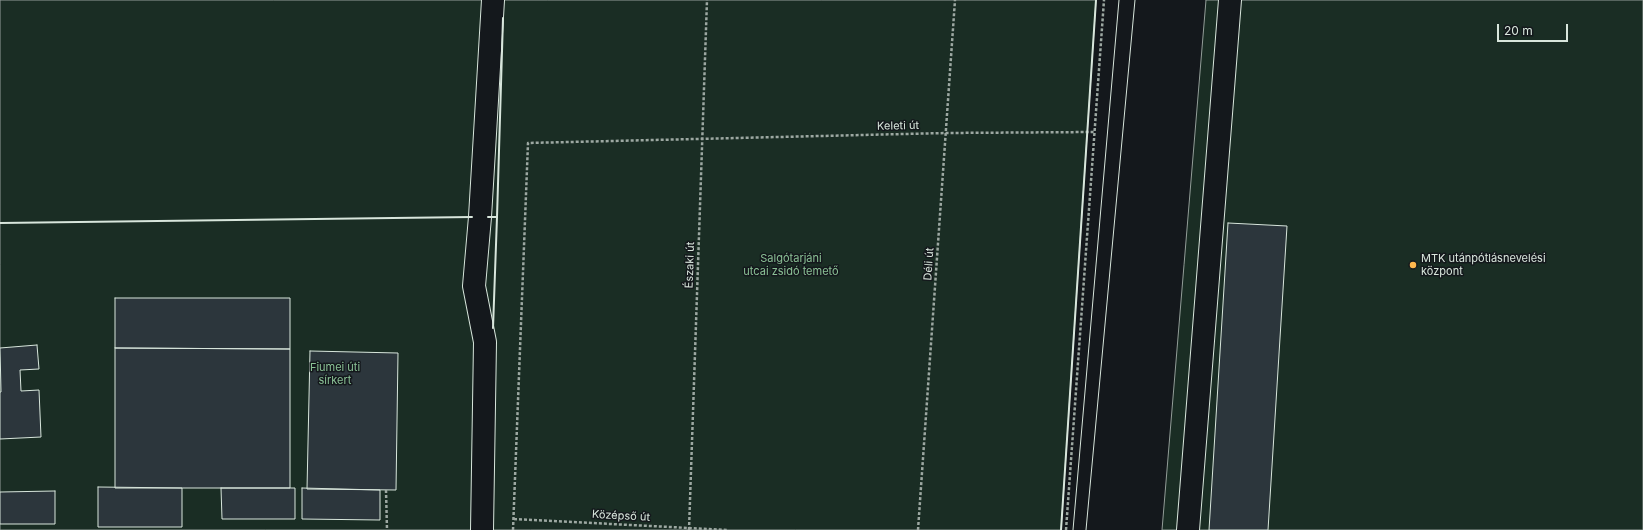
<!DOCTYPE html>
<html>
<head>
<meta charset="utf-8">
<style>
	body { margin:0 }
	#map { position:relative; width:1643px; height:530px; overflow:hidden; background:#14181c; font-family:Inter,sans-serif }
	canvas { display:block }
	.scale { position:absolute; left:1497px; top:24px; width:71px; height:18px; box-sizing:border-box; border:2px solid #d8e6dc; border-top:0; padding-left:5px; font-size:12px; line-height:14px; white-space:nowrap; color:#d8e6dc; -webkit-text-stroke:3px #14181c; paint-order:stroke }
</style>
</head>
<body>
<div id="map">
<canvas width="1643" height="530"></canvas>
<div class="scale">20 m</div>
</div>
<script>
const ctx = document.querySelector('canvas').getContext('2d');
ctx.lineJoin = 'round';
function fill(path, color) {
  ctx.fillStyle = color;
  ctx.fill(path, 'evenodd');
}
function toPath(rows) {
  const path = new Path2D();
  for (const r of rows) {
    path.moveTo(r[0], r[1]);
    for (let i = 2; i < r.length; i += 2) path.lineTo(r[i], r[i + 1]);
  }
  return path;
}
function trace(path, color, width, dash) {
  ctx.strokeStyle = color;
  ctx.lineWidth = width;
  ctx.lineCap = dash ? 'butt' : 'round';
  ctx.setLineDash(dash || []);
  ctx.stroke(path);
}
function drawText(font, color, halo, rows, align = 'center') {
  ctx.font = font + ' Inter,sans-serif';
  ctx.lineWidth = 3;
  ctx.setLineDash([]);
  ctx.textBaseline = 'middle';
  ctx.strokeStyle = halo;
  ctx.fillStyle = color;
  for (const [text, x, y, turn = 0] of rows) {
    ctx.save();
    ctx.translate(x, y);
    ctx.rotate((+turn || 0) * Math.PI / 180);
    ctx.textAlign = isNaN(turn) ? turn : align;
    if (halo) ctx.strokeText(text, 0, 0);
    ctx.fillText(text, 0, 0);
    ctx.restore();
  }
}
const green = toPath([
	[0,0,1096,0,1061,530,0,530,0,0],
	[1206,0,1643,0,1643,530,1162,530,1206,0]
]);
fill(green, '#1a2d24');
trace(green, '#939e99', 1);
const building = toPath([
	[1228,223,1287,226,1268,530,1209,530,1228,223],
	[115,298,290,298,290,349,115,348,115,298],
	[37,345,39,369,20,370,21,391,39,390,41,437,0,439,0,392,1,392,0,348,37,345],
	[115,348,290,349,290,488,115,488,115,348],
	[310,351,398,353,396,490,307,489,310,351],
	[98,487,182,488,182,527,98,527,98,487],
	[221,488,295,488,295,519,222,519,221,488],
	[302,488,380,490,380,520,302,519,302,488],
	[55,491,55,524,0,524,0,492,55,491]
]);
fill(building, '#2c363c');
trace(building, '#d8e6dc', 1);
const minor = toPath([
	[482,530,485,342,474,286,480,217,493,0],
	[1188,530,1230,0]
]);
trace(minor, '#d8e6dc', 24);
trace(toPath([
	[386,490,387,530],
	[514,519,728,530],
	[513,530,528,143,946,133,1094,132],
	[689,530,707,0],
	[918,530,955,0],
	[1066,530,1104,0]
]), '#9da8a2', 2.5, [3, 2]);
trace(minor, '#14181c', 22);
trace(toPath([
	[1073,530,1119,0],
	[1086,530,1135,0]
]), '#d8e6dc', 1);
trace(toPath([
	[488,217,497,217,493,328],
	[497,217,503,18],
	[0,223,472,217],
	[1061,530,1096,0]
]), '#d8e6dc', 2);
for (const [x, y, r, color] of [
	[1413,265,4,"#ffb74d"]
]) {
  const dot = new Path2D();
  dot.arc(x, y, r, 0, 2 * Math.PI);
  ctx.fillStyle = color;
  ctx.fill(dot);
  trace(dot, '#14181c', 1.5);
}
drawText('11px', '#d8e6dc', '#14181c', [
	["Keleti út",898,126,-1],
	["Déli út",929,264,-86],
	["Északi út",690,265,-88],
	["Középső út",621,516,3]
]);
drawText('11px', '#8ac095', '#14181c', [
	["Salgótarjáni",791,259],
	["utcai zsidó temető",791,272],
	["Fiumei úti",335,368],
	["sírkert",335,381]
]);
drawText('11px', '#d8e6dc', '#14181c', [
	["MTK utánpótlásnevelési",1421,259],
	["központ",1421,272]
], 'left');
</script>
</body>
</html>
